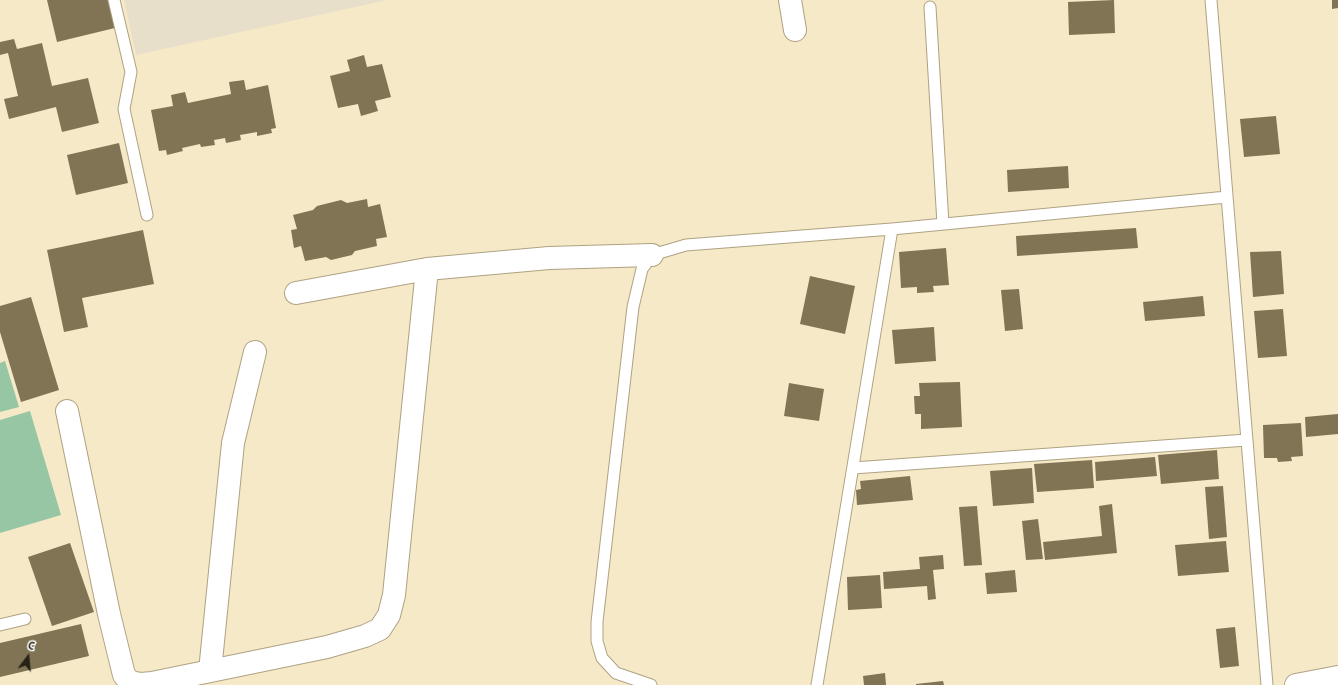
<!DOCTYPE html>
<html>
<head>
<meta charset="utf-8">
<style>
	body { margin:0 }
	#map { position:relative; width:1338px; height:685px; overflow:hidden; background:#f6e9c7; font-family:"PT Sans",sans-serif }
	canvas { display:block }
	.north { position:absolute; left:8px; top:637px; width:40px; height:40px; -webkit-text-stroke:3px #fff; paint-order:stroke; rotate:16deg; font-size:11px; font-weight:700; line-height:16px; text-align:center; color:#272216 }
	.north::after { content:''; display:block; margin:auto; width:14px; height:18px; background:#272216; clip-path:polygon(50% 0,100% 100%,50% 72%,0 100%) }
</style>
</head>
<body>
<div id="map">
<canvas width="1338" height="685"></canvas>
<div class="north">С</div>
</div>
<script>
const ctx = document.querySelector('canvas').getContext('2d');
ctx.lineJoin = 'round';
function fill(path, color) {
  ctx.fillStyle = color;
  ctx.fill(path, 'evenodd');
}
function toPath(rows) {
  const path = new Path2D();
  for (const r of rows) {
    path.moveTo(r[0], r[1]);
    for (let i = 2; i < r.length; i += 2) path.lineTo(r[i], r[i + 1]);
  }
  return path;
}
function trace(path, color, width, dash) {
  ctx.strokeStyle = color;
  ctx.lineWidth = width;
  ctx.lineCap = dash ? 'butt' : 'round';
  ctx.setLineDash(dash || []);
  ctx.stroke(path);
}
fill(toPath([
	[124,0,387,0,136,55]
]), '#e8dfca');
fill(toPath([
	[5,361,19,407,0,412,0,363],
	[30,411,61,515,0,533,0,420]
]), '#96c6a4');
fill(toPath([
	[47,0,112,0,119,27,57,42],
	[1114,0,1115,33,1069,35,1068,2],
	[1332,0,1338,0,1338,8,1332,9],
	[14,39,17,49,42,43,52,86,88,78,99,123,62,132,56,107,9,119,4,99,18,96,8,53,0,55,0,42],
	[364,55,367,67,382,64,391,97,375,101,378,111,361,116,358,104,338,108,330,76,350,71,347,60],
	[244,80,246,90,268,85,276,128,271,129,272,133,257,136,257,132,240,135,241,140,226,143,225,138,214,140,215,145,201,147,200,144,182,148,183,151,167,155,166,150,159,151,151,110,173,106,171,95,185,92,188,103,231,94,229,82],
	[1276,116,1280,154,1244,157,1240,119],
	[119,143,128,183,76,195,67,155],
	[1068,166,1069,188,1008,192,1007,170],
	[367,199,368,207,380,204,387,237,376,239,377,246,355,251,352,255,331,260,326,257,305,261,301,246,294,248,291,230,297,229,293,215,313,210,317,206,341,200,347,203],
	[1136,228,1138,248,1017,256,1016,236],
	[143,230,154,284,82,298,88,327,64,332,47,250],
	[946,248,949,285,933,286,934,292,917,293,917,287,901,288,899,252],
	[1281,251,1284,294,1253,297,1250,252],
	[810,276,855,286,845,334,800,324],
	[1019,289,1023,329,1005,331,1001,290],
	[1203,296,1205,316,1145,321,1143,302],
	[31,297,59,390,21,402,0,332,0,306],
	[1283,309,1287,356,1258,358,1254,311],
	[934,327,936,361,895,364,892,330],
	[960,382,962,427,921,429,921,414,915,414,914,396,920,396,919,383],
	[789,383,824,389,819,421,784,416],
	[1338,414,1338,434,1306,437,1305,417],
	[1301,423,1303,456,1291,457,1292,461,1278,462,1277,458,1264,458,1263,425],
	[1217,450,1219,479,1161,484,1158,455],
	[1155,457,1157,476,1096,481,1095,462],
	[1092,460,1094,488,1037,492,1034,464],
	[1032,468,1034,503,993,506,990,471],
	[910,476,913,500,857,505,856,490,861,489,860,481],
	[1223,486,1227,537,1209,539,1205,487],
	[1112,504,1117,553,1045,560,1043,542,1102,536,1099,506],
	[977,506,982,565,964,566,959,507],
	[1038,519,1043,559,1026,560,1022,521],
	[1226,541,1229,572,1178,576,1175,545],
	[70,543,94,612,52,626,28,557],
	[943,555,944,569,933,570,936,599,928,600,927,586,884,589,883,572,920,569,919,557],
	[1015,570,1017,592,987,594,985,573],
	[880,575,882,608,848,610,847,577],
	[81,624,89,656,0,677,0,643],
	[1235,627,1239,666,1220,668,1216,629],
	[885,673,886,685,864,685,863,676],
	[943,681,944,685,916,685,916,684]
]), '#807455');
const lane = toPath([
	[114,0,131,72,124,109,147,215],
	[1211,0,1267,685],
	[930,7,943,224],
	[853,468,1247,440],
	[0,625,25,619],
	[651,685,616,673,602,658,597,641,597,622,633,307,642,269,652,255,686,245,892,229,1227,197],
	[817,685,892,229]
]);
const street = toPath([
	[790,0,795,30],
	[296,293,427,269,549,258,652,255],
	[67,411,109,614,124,675,130,682,141,684,152,683,327,647,365,636,380,629,389,615,394,595,427,269],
	[210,671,233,443,255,352]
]);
const secondary = toPath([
	[1296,685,1338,677]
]);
trace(lane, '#afa283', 13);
trace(street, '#afa283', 24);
trace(secondary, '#afa283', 24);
trace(lane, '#fff', 11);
trace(street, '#fff', 22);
trace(secondary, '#fff', 22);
</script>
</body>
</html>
